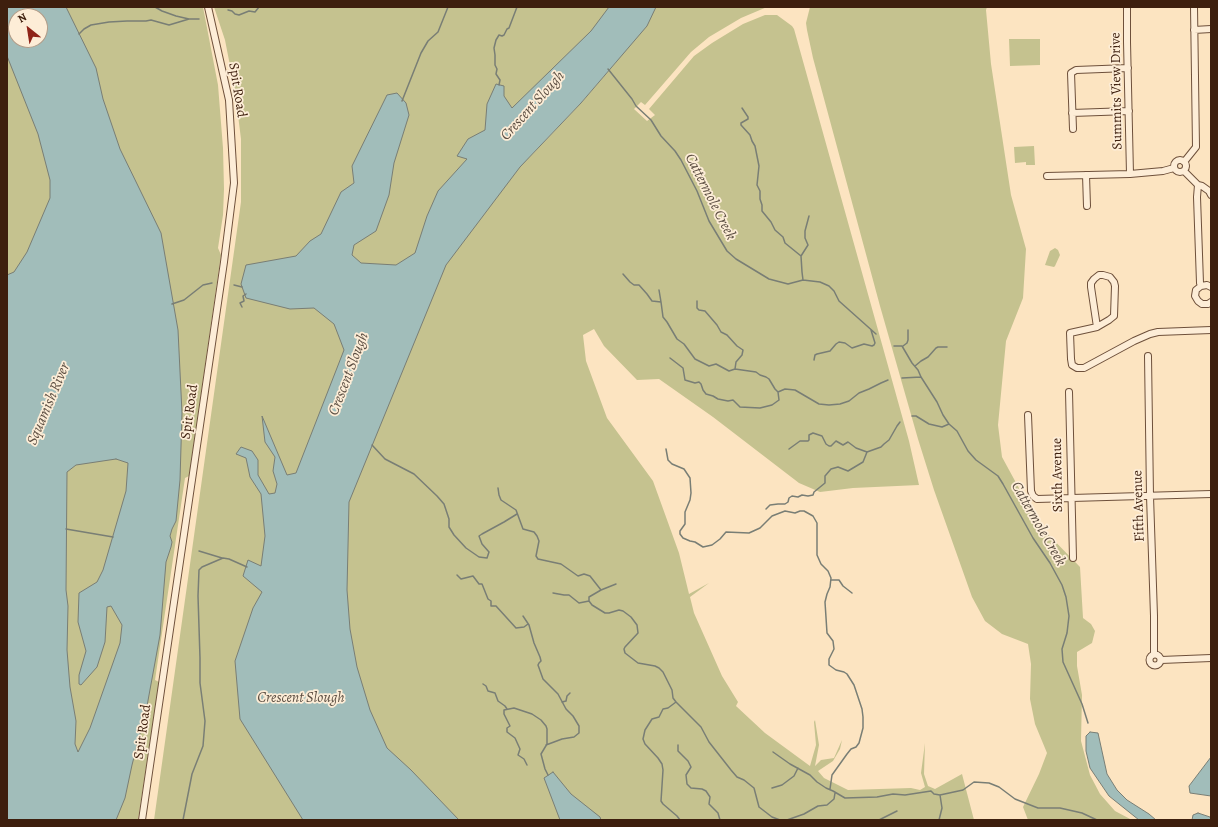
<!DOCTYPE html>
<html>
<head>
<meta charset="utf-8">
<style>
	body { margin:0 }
	#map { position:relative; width:1218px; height:827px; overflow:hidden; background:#fce4c1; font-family:Alegreya,serif }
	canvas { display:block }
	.frame { position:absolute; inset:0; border:8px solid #3e1f0e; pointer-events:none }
	.north { position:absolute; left:8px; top:8px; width:40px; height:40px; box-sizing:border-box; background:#fdedd7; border:1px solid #b19b87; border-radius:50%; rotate:330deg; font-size:11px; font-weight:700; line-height:16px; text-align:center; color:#3e1f0e }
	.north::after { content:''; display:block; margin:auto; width:14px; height:18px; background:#8f2418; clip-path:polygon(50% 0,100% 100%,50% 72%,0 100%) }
</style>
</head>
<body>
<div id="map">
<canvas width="1218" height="827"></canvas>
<div class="frame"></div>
<div class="north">N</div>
</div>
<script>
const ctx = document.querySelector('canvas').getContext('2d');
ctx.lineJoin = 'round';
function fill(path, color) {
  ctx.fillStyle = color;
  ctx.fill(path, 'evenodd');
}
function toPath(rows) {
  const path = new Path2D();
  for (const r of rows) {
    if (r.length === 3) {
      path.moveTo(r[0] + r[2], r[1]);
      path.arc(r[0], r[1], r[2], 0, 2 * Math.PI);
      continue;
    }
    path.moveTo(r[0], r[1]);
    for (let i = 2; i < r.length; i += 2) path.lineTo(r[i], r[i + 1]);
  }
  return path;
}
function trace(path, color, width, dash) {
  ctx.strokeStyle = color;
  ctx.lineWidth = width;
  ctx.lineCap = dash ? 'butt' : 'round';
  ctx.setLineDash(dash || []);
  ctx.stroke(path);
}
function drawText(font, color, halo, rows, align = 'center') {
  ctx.font = font + ' Alegreya,serif';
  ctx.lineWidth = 3.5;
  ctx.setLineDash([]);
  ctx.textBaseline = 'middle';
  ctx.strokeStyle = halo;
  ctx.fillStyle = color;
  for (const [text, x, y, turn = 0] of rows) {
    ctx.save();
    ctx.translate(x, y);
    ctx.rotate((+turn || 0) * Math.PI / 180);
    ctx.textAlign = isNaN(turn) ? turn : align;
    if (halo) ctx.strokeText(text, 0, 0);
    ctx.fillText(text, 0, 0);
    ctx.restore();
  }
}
fill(toPath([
	[7,7,203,7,218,85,223,148,224,189,223,215,218,248,221,255,189,476,185,478,155,680,159,682,138,820,7,820],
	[16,16,40,16,40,40,16,40],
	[214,7,767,7,741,18,709,37,691,52,645,105,641,102,634,109,647,121,655,115,649,109,694,56,712,43,743,24,765,15,777,15,792,26,794,29,909,441,919,485,853,488,820,492,799,483,713,417,659,379,637,380,604,346,594,329,583,335,586,361,607,418,653,481,679,553,689,594,709,583,690,597,694,613,722,676,738,702,736,706,765,733,810,766,816,745,814,722,820,710,815,720,819,745,815,766,821,760,834,758,842,740,840,749,833,761,818,771,824,778,848,790,911,788,920,790,925,787,921,773,925,743,924,774,928,786,935,789,962,774,974,820,154,820,241,202,241,139,235,91,225,40],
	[617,61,581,103,525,162],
	[810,7,987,7,986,10,991,64,1011,195,1026,249,1023,298,1006,341,998,425,1002,457,1039,525,1080,567,1083,618,1091,624,1095,631,1092,643,1077,652,1077,666,1082,695,1081,741,1090,775,1100,794,1115,811,1132,820,1028,820,1023,807,1039,774,1047,753,1035,724,1030,699,1031,664,1028,644,1002,634,985,621,972,597,934,490,918,439,880,306,813,58,807,30,806,23],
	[1009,39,1040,39,1040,65,1010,66],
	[1034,146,1035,165,1026,165,1026,162,1015,163,1014,147],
	[1055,248,1058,250,1060,255,1055,266,1054,267,1045,265,1050,251]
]), '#c5c28f');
const water = toPath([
	[7,7,66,7,96,68,103,99,120,149,161,233,178,330,182,413,180,480,176,521,172,529,170,536,172,542,171,547,166,562,160,635,147,706,132,765,125,798,116,820,7,820,7,275,14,272,27,252,50,198,50,180,38,134,7,56,7,7],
	[16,16,40,16,40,40,16,40,16,16],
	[116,459,128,463,126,491,103,570,97,582,79,593,78,622,86,651,79,675,79,684,81,685,97,667,105,642,107,607,111,606,122,625,120,643,90,728,78,752,75,744,76,721,70,687,67,650,68,606,66,590,67,472,76,465,116,459],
	[609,7,656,7,647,26,581,103,520,167,446,265,349,502,347,590,350,629,357,667,370,710,387,748,411,770,459,820,303,820,240,719,235,661,253,608,262,592,243,576,248,560,261,566,265,536,261,494,250,477,246,458,236,454,241,447,252,451,258,460,258,475,269,494,275,493,277,484,273,471,275,457,265,442,262,416,287,475,296,473,344,350,334,324,314,308,290,309,246,298,241,284,246,265,296,256,310,241,321,234,341,192,354,183,352,166,387,95,397,93,406,103,409,115,394,163,389,195,376,231,354,245,352,255,361,263,396,265,415,253,427,216,438,191,467,159,457,156,468,139,485,130,487,104,496,84,504,86,504,96,512,108,591,31,609,7],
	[1090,732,1098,733,1107,774,1117,790,1127,800,1149,814,1156,820,1139,820,1109,796,1090,768,1086,751,1086,736,1090,732],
	[1211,757,1211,796,1190,793,1189,786,1211,757],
	[553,772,571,794,600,817,601,820,560,820,544,778,553,772],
	[1198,813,1210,817,1211,820,1192,820,1193,815,1198,813]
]);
fill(water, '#a1bdba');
trace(water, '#797e75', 1);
trace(toPath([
	[155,7,162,11,176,16,189,19,199,19],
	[228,10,232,11,235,14,239,15,249,11,255,12,259,7],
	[79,34,84,29,91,25,109,22,127,21,146,21,151,20,169,25,189,19],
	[608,69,632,99,636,106,651,120,661,136,675,151,681,160,697,191,709,221,727,251,736,259,769,279,788,284,803,280,820,282,829,286,834,291,839,301,876,334],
	[499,85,500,80,496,74,497,69,495,65,495,55,494,48,496,40,499,35,502,36,504,35,507,29,509,28,517,7],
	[402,101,421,53,428,41,438,32,448,7],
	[742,108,748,117,748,119,741,123,741,125,750,135,752,141,755,146,759,166,757,185,760,191,760,199,762,205,762,211,771,222,775,230,783,237,785,243,801,256],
	[623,274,630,282,634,285,639,285,647,294,652,301,661,302,663,317,667,322,677,339,684,344,695,359,709,366,716,364,729,371,735,369,756,372,760,375,766,377,769,379,775,389,778,392,779,400,772,405,760,408,740,407,733,400,728,401,718,399,713,396,706,394,703,390,701,384,699,382,695,383,685,380,683,368,670,358],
	[803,280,802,272,801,256,808,245,805,238,805,231,809,216],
	[234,285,242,287],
	[659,290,661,302],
	[697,301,697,308,699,310,705,311,717,325,721,332,727,335,737,346,743,350,742,355,736,362,735,369],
	[172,304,184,300,203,285,212,283],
	[242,307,240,303,244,301,243,296,246,294],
	[894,346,902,346,912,363,918,370,921,377,937,402,943,415,949,424,957,431,968,451,976,460,998,476,1003,484,1033,538,1050,563,1062,585,1066,597,1069,616,1067,633,1062,649,1063,662,1082,704,1088,723],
	[903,346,907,343,908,340,908,330],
	[814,360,815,355,817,354,830,351,836,344,839,342,845,343,852,348,864,344,872,346,874,345,875,343,871,330],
	[915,366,921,361,928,357,936,348,938,347,947,347],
	[902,378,921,377],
	[778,392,785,389,795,390,819,404,829,405,840,404,849,401,859,393,869,389,881,383,888,380],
	[912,416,916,416,929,424,942,427,949,424],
	[372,445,385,459,414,474,437,496,444,504,449,519,449,527,454,535,466,548,479,557,487,558,489,552,482,544,479,536,482,534,504,522,517,514],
	[666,449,668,460,672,464,684,469,690,478,691,493,690,500,685,512,685,524,680,531,680,534,683,538,690,541,695,542,703,547,712,545,720,539,726,532,749,533,760,528,772,516,785,511,795,513,800,511,804,511,813,516,817,523,817,555,821,564,828,571,831,578,830,587,827,594,825,602,827,633,833,641,834,649,829,659,829,665,836,670,844,672,847,674,854,685,862,709,863,717,863,728,859,743,856,747,851,749,847,754,832,775,830,789],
	[789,449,800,441,808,441,809,440,809,435,813,433,822,436,826,444,829,446,831,446,836,441,843,445,848,442,856,448,867,452,881,447,884,444,889,440,897,426,900,422],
	[498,488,499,495,501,500,516,510,523,529,534,532,537,536,539,541,536,556,538,559,561,564,578,576,584,574,590,576,601,590,589,597,589,601,592,605,605,613,609,613,619,610,623,611,631,617,637,625,638,633,625,647,624,649,625,653,638,663,655,666,659,668,663,672,672,690,673,698,676,702,701,727,709,742,731,770,737,777,744,780,754,788,759,807,772,817,780,820],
	[766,509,770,505,778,504,785,504,788,502,789,498,792,496,798,497,802,495,808,496,813,495,814,492,825,483,825,476,831,469,838,467,848,471,863,462,867,452],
	[66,529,113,537],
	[199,551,222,558],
	[457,575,461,579,473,576,479,584,482,584,488,599,491,601,491,606,496,606,516,628,524,627,528,624],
	[832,580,839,580,843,586,852,593],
	[601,590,616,584],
	[553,593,564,595,569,595,579,603,589,601],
	[523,616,529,625,534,643,540,657,541,661,539,663,538,665,543,679,558,694,566,709,573,716,579,726,579,733,574,737,562,739,546,745],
	[483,684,486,686,488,691,495,693,498,701,505,706,507,709],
	[562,702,566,701,567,696,570,693],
	[676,702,668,708,663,709,659,717,652,719,645,730,643,739,645,744,658,758,662,764,663,770,661,801,663,804,677,816,680,820],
	[678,745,678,751,688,761,691,767,686,775,687,784,691,788,702,789,706,791,710,797,709,804,718,813,720,820],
	[773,752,790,764,810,775,817,782,826,788,833,791,845,798,877,797,893,794,905,795,931,791,934,794,940,795,963,790,974,782,989,783,999,787,1015,799,1038,808,1060,808,1082,813,1097,820],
	[527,765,524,759,518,755,520,749,515,738,507,732,507,728,510,726,504,714,504,710,514,708,532,714,541,720,546,726,547,729,547,744,541,754,545,769,548,775],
	[772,788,782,785,794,776,798,768],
	[183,820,192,774,203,746,205,721,200,683,200,658,198,596,199,570,202,567,223,558,229,559,247,567],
	[787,820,804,814,818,806,827,805,834,799,835,793],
	[879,820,897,811],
	[939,820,942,808,940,795]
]), '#797e75', 1.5);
const minor = toPath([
	[1127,7,1127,42,1130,174],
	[1194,30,1211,29],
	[1072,113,1129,111],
	[1073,129,1071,73,1076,70,1128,68],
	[1180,166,6],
	[1184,162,1196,147,1194,7],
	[1184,171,1198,185],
	[1086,175,1087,206],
	[1047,176,1130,174,1163,171,1174,168],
	[1198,185,1197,197,1200,283,1201,286],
	[1198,185,1202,186,1209,191,1211,195],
	[1211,287,1207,285,1201,286,1196,290,1195,296,1198,301,1202,304,1208,304,1211,302],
	[1097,327,1091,287,1091,283,1094,279,1099,275,1103,275,1110,277,1114,282,1115,286,1114,316,1109,320,1097,327,1070,333,1071,359,1072,365,1077,368,1084,368,1134,341,1150,334,1158,332,1211,330],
	[1148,356,1150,496,1154,616,1154,654],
	[1069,392,1073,558],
	[1028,415,1031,491,1033,496,1037,499,1211,494],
	[1155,660,5.5],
	[1161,660,1211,658],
	[142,820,224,262,234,183,229,100,208,7]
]);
trace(minor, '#6e503b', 8);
trace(minor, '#fdedd7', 6);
drawText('14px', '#3e1f0e', '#fdedd7', [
	["Spit Road",237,90,81],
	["Summits View Drive",1117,91,-91],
	["Spit Road",190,412,-82],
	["Sixth Avenue",1058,475,-91],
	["Fifth Avenue",1139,506,-92],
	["Spit Road",143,732,-82]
]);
drawText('italic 15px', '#5c4e42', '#fdedd7', [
	["Crescent Slough",533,106,-48],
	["Cattermole Creek",710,197,63],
	["Crescent Slough",349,374,-69],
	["Squamish River",49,404,-67],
	["Cattermole Creek",1038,524,60],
	["Crescent Slough",301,698]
]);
</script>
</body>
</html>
